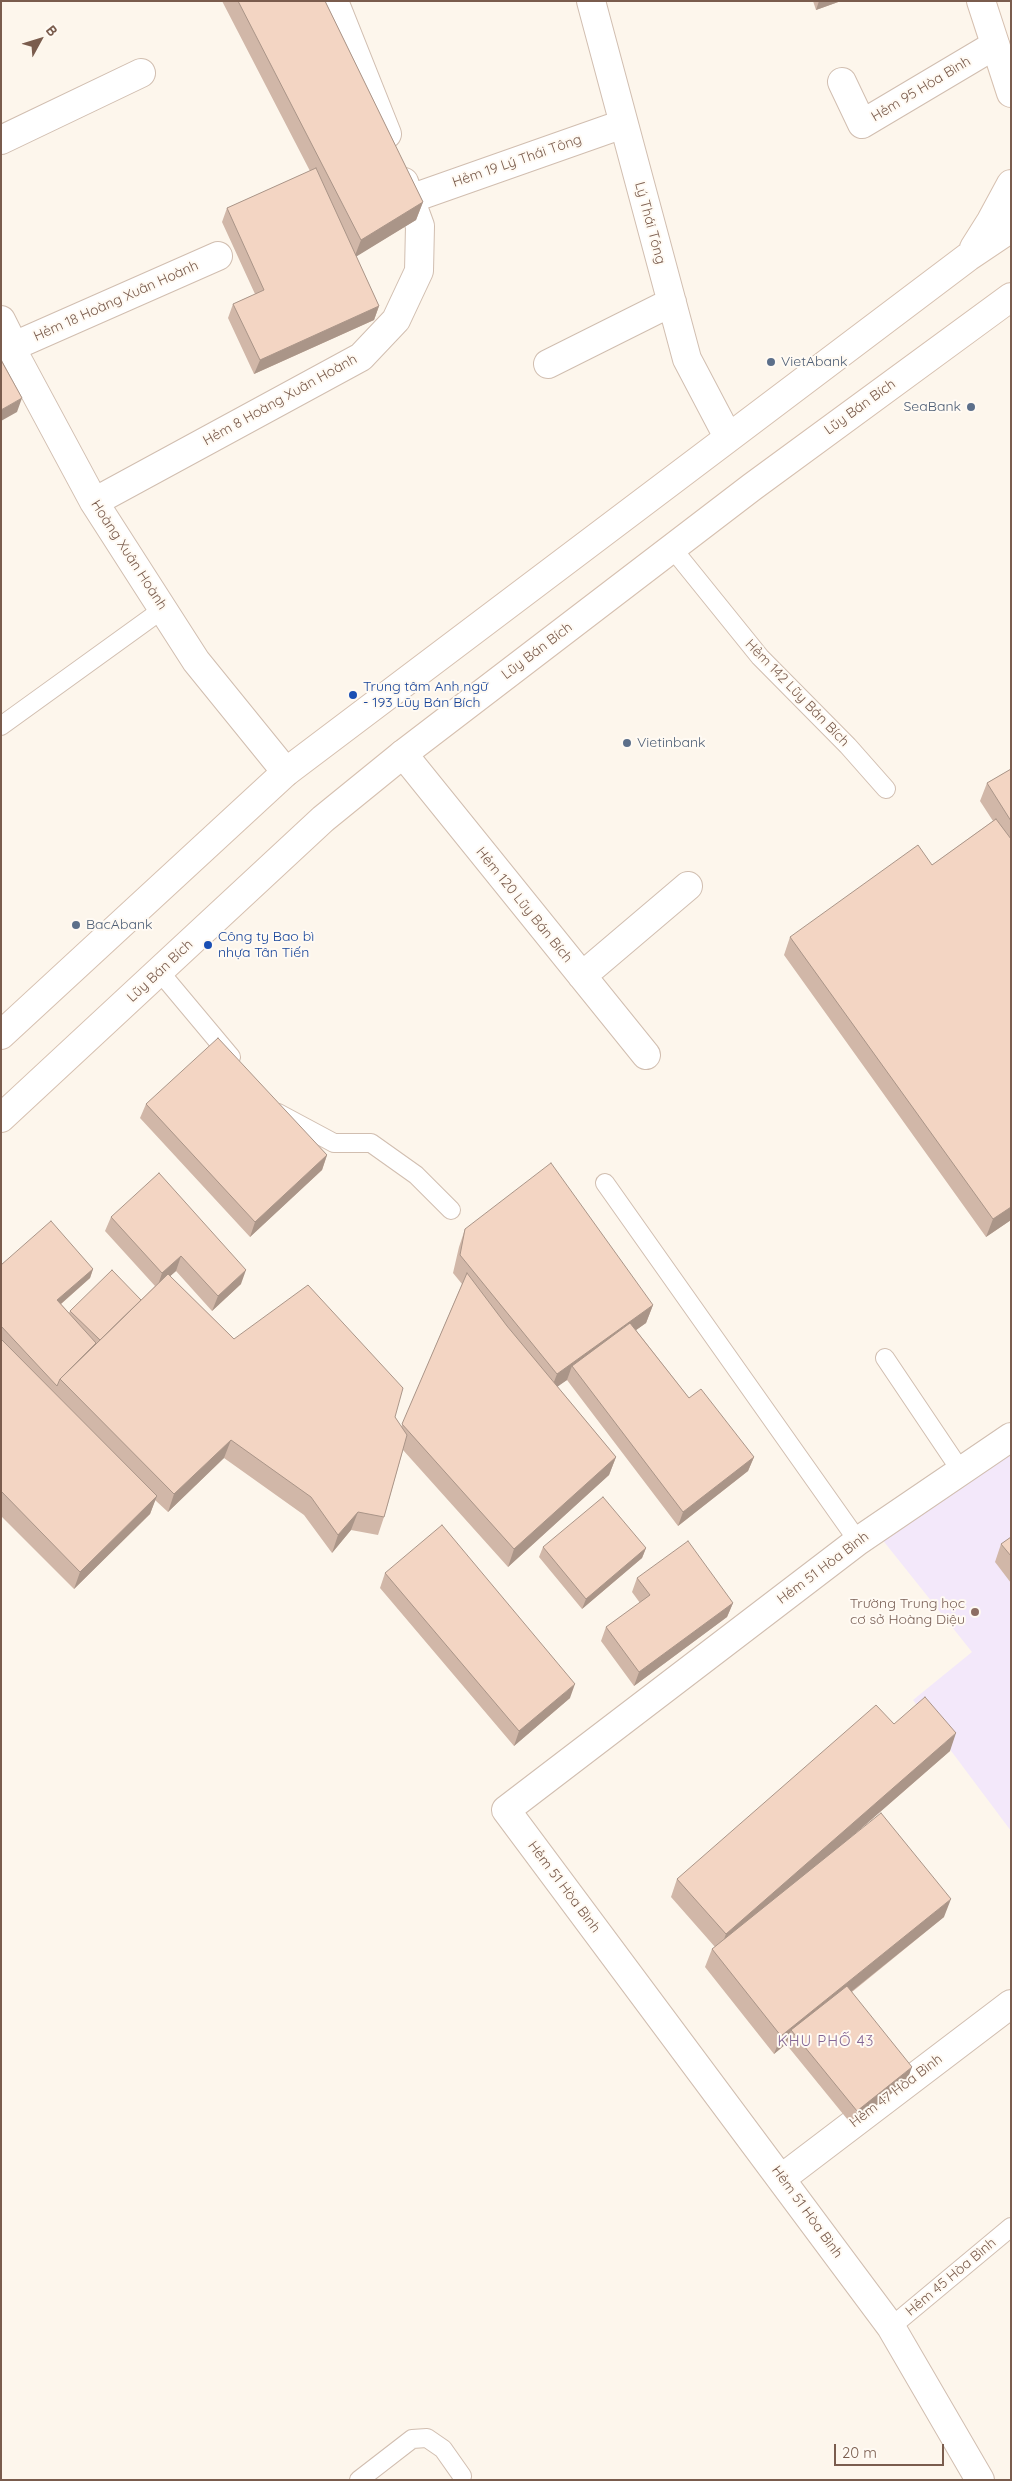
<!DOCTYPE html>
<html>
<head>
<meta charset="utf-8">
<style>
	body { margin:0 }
	#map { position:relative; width:1012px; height:2481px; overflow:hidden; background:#fdf6ec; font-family:Quicksand,sans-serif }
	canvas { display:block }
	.frame { position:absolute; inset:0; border:2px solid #7a5c4d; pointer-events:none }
	.north { position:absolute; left:15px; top:15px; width:50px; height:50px; -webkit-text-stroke:4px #fffaf3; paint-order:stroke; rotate:51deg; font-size:14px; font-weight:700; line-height:20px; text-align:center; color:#7a5c4d }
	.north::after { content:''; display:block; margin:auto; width:18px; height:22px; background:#7a5c4d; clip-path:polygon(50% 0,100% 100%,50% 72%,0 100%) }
	.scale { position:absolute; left:834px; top:2444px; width:110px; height:22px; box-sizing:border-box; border:2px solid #7a5c4d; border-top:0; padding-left:6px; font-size:15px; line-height:18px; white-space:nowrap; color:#7a5c4d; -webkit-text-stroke:4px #fffaf3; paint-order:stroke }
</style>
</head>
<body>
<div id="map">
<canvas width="1012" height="2481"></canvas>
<div class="frame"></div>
<div class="north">B</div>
<div class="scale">20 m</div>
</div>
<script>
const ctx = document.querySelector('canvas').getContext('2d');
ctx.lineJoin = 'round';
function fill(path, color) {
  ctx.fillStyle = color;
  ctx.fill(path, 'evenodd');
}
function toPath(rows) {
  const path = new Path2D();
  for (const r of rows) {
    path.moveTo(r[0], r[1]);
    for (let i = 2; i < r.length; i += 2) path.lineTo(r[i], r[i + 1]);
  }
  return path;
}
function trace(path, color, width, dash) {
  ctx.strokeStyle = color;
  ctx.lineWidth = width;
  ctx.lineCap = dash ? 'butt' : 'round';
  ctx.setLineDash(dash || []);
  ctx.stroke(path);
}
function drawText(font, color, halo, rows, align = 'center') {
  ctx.font = font + ' Quicksand,sans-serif';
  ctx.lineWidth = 4;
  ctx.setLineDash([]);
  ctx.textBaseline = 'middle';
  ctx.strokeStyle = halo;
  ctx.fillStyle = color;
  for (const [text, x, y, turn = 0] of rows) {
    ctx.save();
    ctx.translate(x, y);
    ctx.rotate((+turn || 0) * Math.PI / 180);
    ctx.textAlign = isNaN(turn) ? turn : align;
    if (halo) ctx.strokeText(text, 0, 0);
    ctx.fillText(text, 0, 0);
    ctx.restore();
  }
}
fill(toPath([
	[1011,1440,1011,1831,913,1700,972,1652,877,1533]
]), '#f3e8fa');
const service = toPath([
	[672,548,760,657,848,746,886,789],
	[1,726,163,609],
	[159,971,231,1057],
	[278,1113,334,1143,371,1143,416,1175,451,1210],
	[605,1183,858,1541],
	[885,1358,961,1471],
	[891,2327,1011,2227],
	[359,2480,412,2439,427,2438,443,2449,462,2476]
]);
const minor = toPath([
	[334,1,387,134],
	[591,1,687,359,728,437],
	[842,82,862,124,995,45],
	[1,140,141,73],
	[410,199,623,124],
	[1,320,14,346,15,355,94,502,196,661,286,772],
	[14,346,218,256],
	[548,364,672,302],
	[94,502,361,357,396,320,419,271,420,226,404,182],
	[403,754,646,1055],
	[582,976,688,886],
	[782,2178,1011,2004],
	[980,2480,891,2327,506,1810,858,1541,1011,1437]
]);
const secondary = toPath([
	[981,1,1011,93],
	[974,248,991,221,1011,184],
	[1,1035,286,772,968,257,1011,228],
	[1,1118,323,819,403,754,752,487,1011,297]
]);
trace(service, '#d1beb0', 20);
trace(minor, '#d1beb0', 30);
trace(secondary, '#d6c0b0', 30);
trace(service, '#fff', 18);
trace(minor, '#fff', 28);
trace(secondary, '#fff', 28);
fill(toPath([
	[222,1,325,1,423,202,416,220,356,256,379,306,374,320,254,374,228,318,233,304,255,294,222,222,227,208,310,171],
	[813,1,841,1,816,10],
	[1011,769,1011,1220,986,1237,784,955,790,937,932,865,993,821,980,801,987,783],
	[146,1104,327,1155,322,1170,250,1237,140,1118],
	[111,1217,241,1284,212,1311,176,1271,170,1276,234,1339,395,1417,401,1427,462,1284,453,1273,459,1247,465,1229,653,1305,646,1323,636,1330,689,1398,754,1457,748,1471,678,1526,567,1380,557,1386,616,1457,609,1475,508,1567,403,1450,384,1517,378,1535,351,1530,332,1553,304,1515,224,1458,168,1512,155,1500,150,1514,74,1589,1,1516,1,1265,93,1269,90,1278,61,1304,69,1313,70,1311,141,1300,155,1286,105,1231],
	[1011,1537,1011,1583,995,1562,1001,1544],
	[543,1547,646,1548,642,1558,582,1609,539,1557],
	[385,1573,570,1698,514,1746,380,1588],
	[637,1578,733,1603,727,1617,634,1686,601,1641,606,1627,640,1603,632,1592],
	[894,1724,950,1751,847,1841,944,1917,852,1992,907,2081,852,2125,786,2044,774,2054,705,1967,712,1949,715,1947,671,1897,677,1879]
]), '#d1b7a8');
fill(toPath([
	[819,1,841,1,816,10],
	[423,202,416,220,354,258,361,240],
	[379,306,374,320,254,374,260,360],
	[22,398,17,412,1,421,1,410],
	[327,1155,322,1170,250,1237,255,1222],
	[1011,1207,1011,1220,986,1237,993,1219],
	[181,1256,176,1271,157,1288,162,1273],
	[93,1269,90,1278,54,1310,57,1300],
	[246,1270,241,1284,212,1311,218,1296],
	[653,1305,646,1323,577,1372,572,1366,567,1380,550,1392,557,1374],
	[231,1440,224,1458,168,1512,174,1494],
	[616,1457,609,1475,508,1567,514,1549],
	[754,1457,748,1471,678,1526,683,1512],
	[157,1496,150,1514,74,1589,80,1572],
	[358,1512,351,1530,332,1553,338,1535],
	[646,1548,642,1558,582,1609,586,1599],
	[733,1603,727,1617,634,1686,639,1672],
	[575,1684,570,1698,514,1746,519,1731],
	[956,1733,950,1751,719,1952,726,1934],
	[951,1899,944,1917,796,2036,791,2030,786,2044,774,2054,781,2036],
	[912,2067,907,2081,852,2125,857,2111]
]), '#aa9588');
const building = toPath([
	[238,1,325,1,423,202,361,240,238,1],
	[316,168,379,306,260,360,233,304,264,290,227,208,316,168],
	[1,360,22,398,1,410,1,360],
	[1011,769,1011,821,987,783,1011,769],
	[996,819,1011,839,1011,1207,993,1219,790,937,918,845,932,865,996,819],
	[218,1038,327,1155,255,1222,146,1104,218,1038],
	[551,1163,653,1305,557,1374,460,1255,465,1229,551,1163],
	[159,1173,246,1270,218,1296,181,1256,162,1273,111,1217,159,1173],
	[51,1221,93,1269,57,1300,96,1343,60,1379,57,1386,1,1326,1,1265,51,1221],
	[112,1270,141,1300,100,1340,70,1311,112,1270],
	[467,1273,507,1326,616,1457,514,1549,402,1424,467,1273],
	[168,1274,234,1339,308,1285,403,1388,395,1417,407,1435,384,1517,358,1512,338,1535,311,1497,231,1440,174,1494,60,1379,168,1274],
	[630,1323,689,1398,701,1389,754,1457,683,1512,572,1366,630,1323],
	[1,1339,157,1496,80,1572,1,1491,1,1339],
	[603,1497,646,1548,586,1599,543,1547,603,1497],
	[442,1525,575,1684,519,1731,385,1573,442,1525],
	[1011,1537,1011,1556,1001,1544,1011,1537],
	[688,1541,733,1603,639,1672,606,1627,650,1595,637,1578,688,1541],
	[925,1697,956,1733,726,1934,677,1879,876,1705,894,1724,925,1697],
	[881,1813,951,1899,781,2036,712,1949,881,1813],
	[847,1986,912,2067,857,2111,791,2030,847,1986]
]);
fill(building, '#f3d5c3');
trace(building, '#aa9588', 1);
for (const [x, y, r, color] of [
	[771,362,5,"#5c6f8a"],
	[971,407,5,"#5c6f8a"],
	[353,695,5,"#1a4fb4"],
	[627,743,5,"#5c6f8a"],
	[76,925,5,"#5c6f8a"],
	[208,945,5,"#1a4fb4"],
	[975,1612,5,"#8d6e63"]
]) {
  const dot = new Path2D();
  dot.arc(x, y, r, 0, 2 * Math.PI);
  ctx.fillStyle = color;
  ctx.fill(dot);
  trace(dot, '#fffaf3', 2);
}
drawText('14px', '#7a5c4d', '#fffaf3', [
	["Hẻm 95 Hòa Bình",921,89,-31],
	["Hẻm 19 Lý Thái Tông",517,161,-19],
	["Lý Thái Tông",650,223,75],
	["Hẻm 18 Hoàng Xuân Hoành",116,301,-24],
	["Hẻm 8 Hoàng Xuân Hoành",280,400,-29],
	["Lũy Bán Bích",860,407,-36],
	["Hoàng Xuân Hoành",129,555,57],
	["Lũy Bán Bích",537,651,-37],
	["Hẻm 142 Lũy Bán Bích",797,693,46],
	["Hẻm 120 Lũy Bán Bích",524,905,51],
	["Lũy Bán Bích",160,971,-43],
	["Hẻm 51 Hòa Bình",823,1568,-37],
	["Hẻm 51 Hòa Bình",564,1887,53],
	["Hẻm 47 Hòa Bình",896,2091,-37],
	["Hẻm 51 Hòa Bình",807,2212,54],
	["Hẻm 45 Hòa Bình",951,2277,-40]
]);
drawText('14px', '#4e5e75', '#fffaf3', [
	["VietAbank",781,362],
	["SeaBank",961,407,"right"],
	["Vietinbank",637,743],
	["BacAbank",86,925]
], 'left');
drawText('14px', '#164399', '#fffaf3', [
	["Trung tâm Anh ngữ",363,687],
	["- 193 Lũy Bán Bích",363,703],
	["Công ty Bao bì",218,937],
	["nhựa Tân Tiến",218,953]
], 'left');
drawText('14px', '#785e54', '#fffaf3', [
	["Trường Trung học",965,1604],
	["cơ sở Hoàng Diệu",965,1620]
], 'right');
ctx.letterSpacing = '1px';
drawText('15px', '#846695', '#fffaf3', [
	["KHU PHỐ 43",826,2041]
]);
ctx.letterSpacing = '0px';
</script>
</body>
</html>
